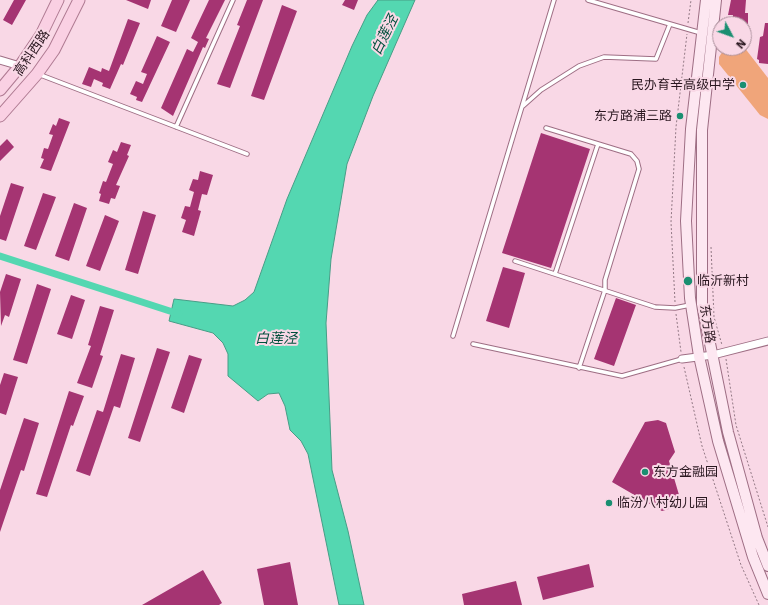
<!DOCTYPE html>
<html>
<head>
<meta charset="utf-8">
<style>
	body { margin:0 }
	#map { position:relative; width:768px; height:605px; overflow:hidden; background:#f9d8e6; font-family:"Work Sans",sans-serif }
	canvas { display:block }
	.north { position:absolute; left:712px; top:16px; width:40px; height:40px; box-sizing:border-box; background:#f9d8e6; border:1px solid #a68b97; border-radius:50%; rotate:131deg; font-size:11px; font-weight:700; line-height:16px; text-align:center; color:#2a1720 }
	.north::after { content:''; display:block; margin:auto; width:14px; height:18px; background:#1a8f71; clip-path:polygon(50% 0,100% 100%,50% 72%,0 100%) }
</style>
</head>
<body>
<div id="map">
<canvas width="768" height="605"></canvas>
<div class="north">N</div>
</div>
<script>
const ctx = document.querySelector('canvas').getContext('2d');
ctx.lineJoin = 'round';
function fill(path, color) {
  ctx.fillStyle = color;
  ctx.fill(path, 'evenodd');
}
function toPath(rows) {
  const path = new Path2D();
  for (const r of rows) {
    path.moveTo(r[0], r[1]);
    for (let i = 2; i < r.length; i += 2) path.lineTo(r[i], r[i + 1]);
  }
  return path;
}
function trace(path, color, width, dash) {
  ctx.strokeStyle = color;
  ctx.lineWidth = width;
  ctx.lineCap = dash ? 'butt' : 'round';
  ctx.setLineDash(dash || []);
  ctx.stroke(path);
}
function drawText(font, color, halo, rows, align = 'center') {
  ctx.font = font + ' "Work Sans","Noto Sans SC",sans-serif';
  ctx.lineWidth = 4;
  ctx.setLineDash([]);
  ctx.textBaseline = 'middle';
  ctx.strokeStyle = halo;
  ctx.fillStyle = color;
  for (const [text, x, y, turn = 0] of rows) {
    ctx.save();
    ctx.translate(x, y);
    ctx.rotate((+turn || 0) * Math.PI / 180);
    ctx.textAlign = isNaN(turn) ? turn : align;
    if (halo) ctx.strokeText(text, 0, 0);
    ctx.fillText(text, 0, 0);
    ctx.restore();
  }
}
fill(toPath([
	[744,47,768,78,768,119,760,115,719,64,719,57,725,48]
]), '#f0a57a');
const water = toPath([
	[378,0,415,0,373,96,347,164,331,259,326,323,332,470,348,531,364,605,339,605,308,454,301,441,290,430,285,406,279,393,268,394,258,401,228,376,228,354,223,343,213,333,169,321,174,299,233,306,245,300,254,292,287,199,352,46,367,15,378,0]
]);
fill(water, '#54d7b1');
trace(water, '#479d86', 1);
trace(toPath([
	[0,256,179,314]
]), '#54d7b1', 7);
fill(toPath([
	[14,0,26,0,12,25,3,20],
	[126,0,151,0,148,9],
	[172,0,190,0,176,32,161,26],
	[209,0,225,0,206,38,209,39,205,48,203,47,173,116,161,108,187,49,193,52,198,42,191,38],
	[247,0,263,0,230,88,217,84,240,26,237,25],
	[345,0,358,0,354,10,342,5],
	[731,0,746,0,745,13,748,13,748,24,732,24,733,15,728,15],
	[282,5,297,11,264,100,251,96],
	[128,19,140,23,123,65,121,64,110,89,102,86,103,83,94,79,91,87,82,84,89,67,101,72,102,68,109,71],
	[765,23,768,23,768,64,759,63,759,60,757,59,760,37,763,36],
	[157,36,170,42,142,102,136,100,137,97,130,94,136,81,143,84,147,74,141,72],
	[59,118,70,122,51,171,40,168,44,159,41,158,44,148,48,149,53,135,49,134,53,124,56,126],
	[541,133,590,149,551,268,502,253],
	[7,139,14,147,0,161,0,146],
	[121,142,131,145,127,155,129,156,116,185,120,186,115,199,111,198,109,204,99,201,101,194,99,193,103,181,106,182,113,164,108,162,113,150,117,152],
	[200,171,213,175,207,195,202,194,198,210,201,211,194,236,182,232,186,220,181,218,185,206,190,207,194,192,189,190,193,179,198,180],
	[11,183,24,187,6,241,0,239,0,216],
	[43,193,56,197,36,250,24,246],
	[74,203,87,208,69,261,55,256],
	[143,211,156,215,138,274,125,270],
	[105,215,119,221,100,271,86,266],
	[503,267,525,273,509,328,486,321],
	[6,274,21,279,9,317,5,315,1,326,0,292],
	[37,284,51,289,27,364,13,360],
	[71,295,85,300,72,339,57,334],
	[616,298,636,305,614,366,594,359],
	[100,306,114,310,100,355,103,356,92,388,77,383,91,346,88,345],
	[157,348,170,352,140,442,128,438],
	[121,354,135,358,120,408,114,406,90,476,76,471,97,410,103,412],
	[189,355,202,359,184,413,171,408],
	[4,373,18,377,6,415,0,413,0,385],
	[69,391,84,396,73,426,71,425,47,497,36,494],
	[24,418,39,423,24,471,21,470,0,532,0,490],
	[658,420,666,423,675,452,669,461,682,505,662,511,612,482,645,422],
	[290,562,298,605,264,605,257,569],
	[589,564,594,587,543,600,537,577],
	[203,570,222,603,219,605,142,605],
	[516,581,522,605,464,605,462,594]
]), '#a53472');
const lane = toPath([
	[588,0,701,33],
	[38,74,247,154],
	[523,106,541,90,579,66,604,57,656,59,670,24],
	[176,127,233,0],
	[546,128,631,154,637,161,639,169,605,280,605,290,579,368],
	[515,261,655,307,675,308,690,305],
	[555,274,598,144],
	[453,336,554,0],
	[473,344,622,376,682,359]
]);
const street = toPath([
	[0,60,20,66],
	[682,359,713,355,768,341]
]);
const secondary = toPath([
	[706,0,691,129,686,221,690,298,699,356,718,441,753,557,768,594],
	[716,0,702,130,702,304,728,432,757,538,768,566]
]);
const primary = toPath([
	[0,90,20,66,41,35,58,0],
	[0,116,37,74,54,50,79,0]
]);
trace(lane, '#9e6e84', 5.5);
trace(street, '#9e6e84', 9);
trace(secondary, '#9e6e84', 12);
trace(primary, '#af7a92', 13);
trace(toPath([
	[688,23,691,0],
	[711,247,714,317,722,345],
	[675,302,671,222,676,127,687,34],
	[676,314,681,352],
	[726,359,736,425,768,527],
	[684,367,702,446,741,565,759,605]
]), '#927884', 1, [2, 2]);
trace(lane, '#fff', 3.5);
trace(street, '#fff', 7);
trace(secondary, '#fde7f1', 10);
trace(primary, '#fad0e3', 11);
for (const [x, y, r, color] of [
	[743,85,4,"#1a8f71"],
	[680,116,4,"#1a8f71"],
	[688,281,5,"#1a8f71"],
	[645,472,4,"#1a8f71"],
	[609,503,4,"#1a8f71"]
]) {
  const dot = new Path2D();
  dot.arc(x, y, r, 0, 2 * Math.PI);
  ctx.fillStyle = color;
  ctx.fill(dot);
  trace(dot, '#f9d8e6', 1.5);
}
drawText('13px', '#2a1720', '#f9d8e6', [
	["高科西路",32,53,-56],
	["东方路",707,324,81]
]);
drawText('13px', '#2a1720', '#f9d8e6', [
	["民办育辛高级中学",735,85,"right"],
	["东方路浦三路",672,116,"right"],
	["临沂新村",697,281],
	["东方金融园",653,472],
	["临汾八村幼儿园",617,503]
], 'left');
drawText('italic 14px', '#004f3c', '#f9d8e6', [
	["白莲泾",385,35,-64],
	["白莲泾",276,339]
]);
</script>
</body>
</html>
